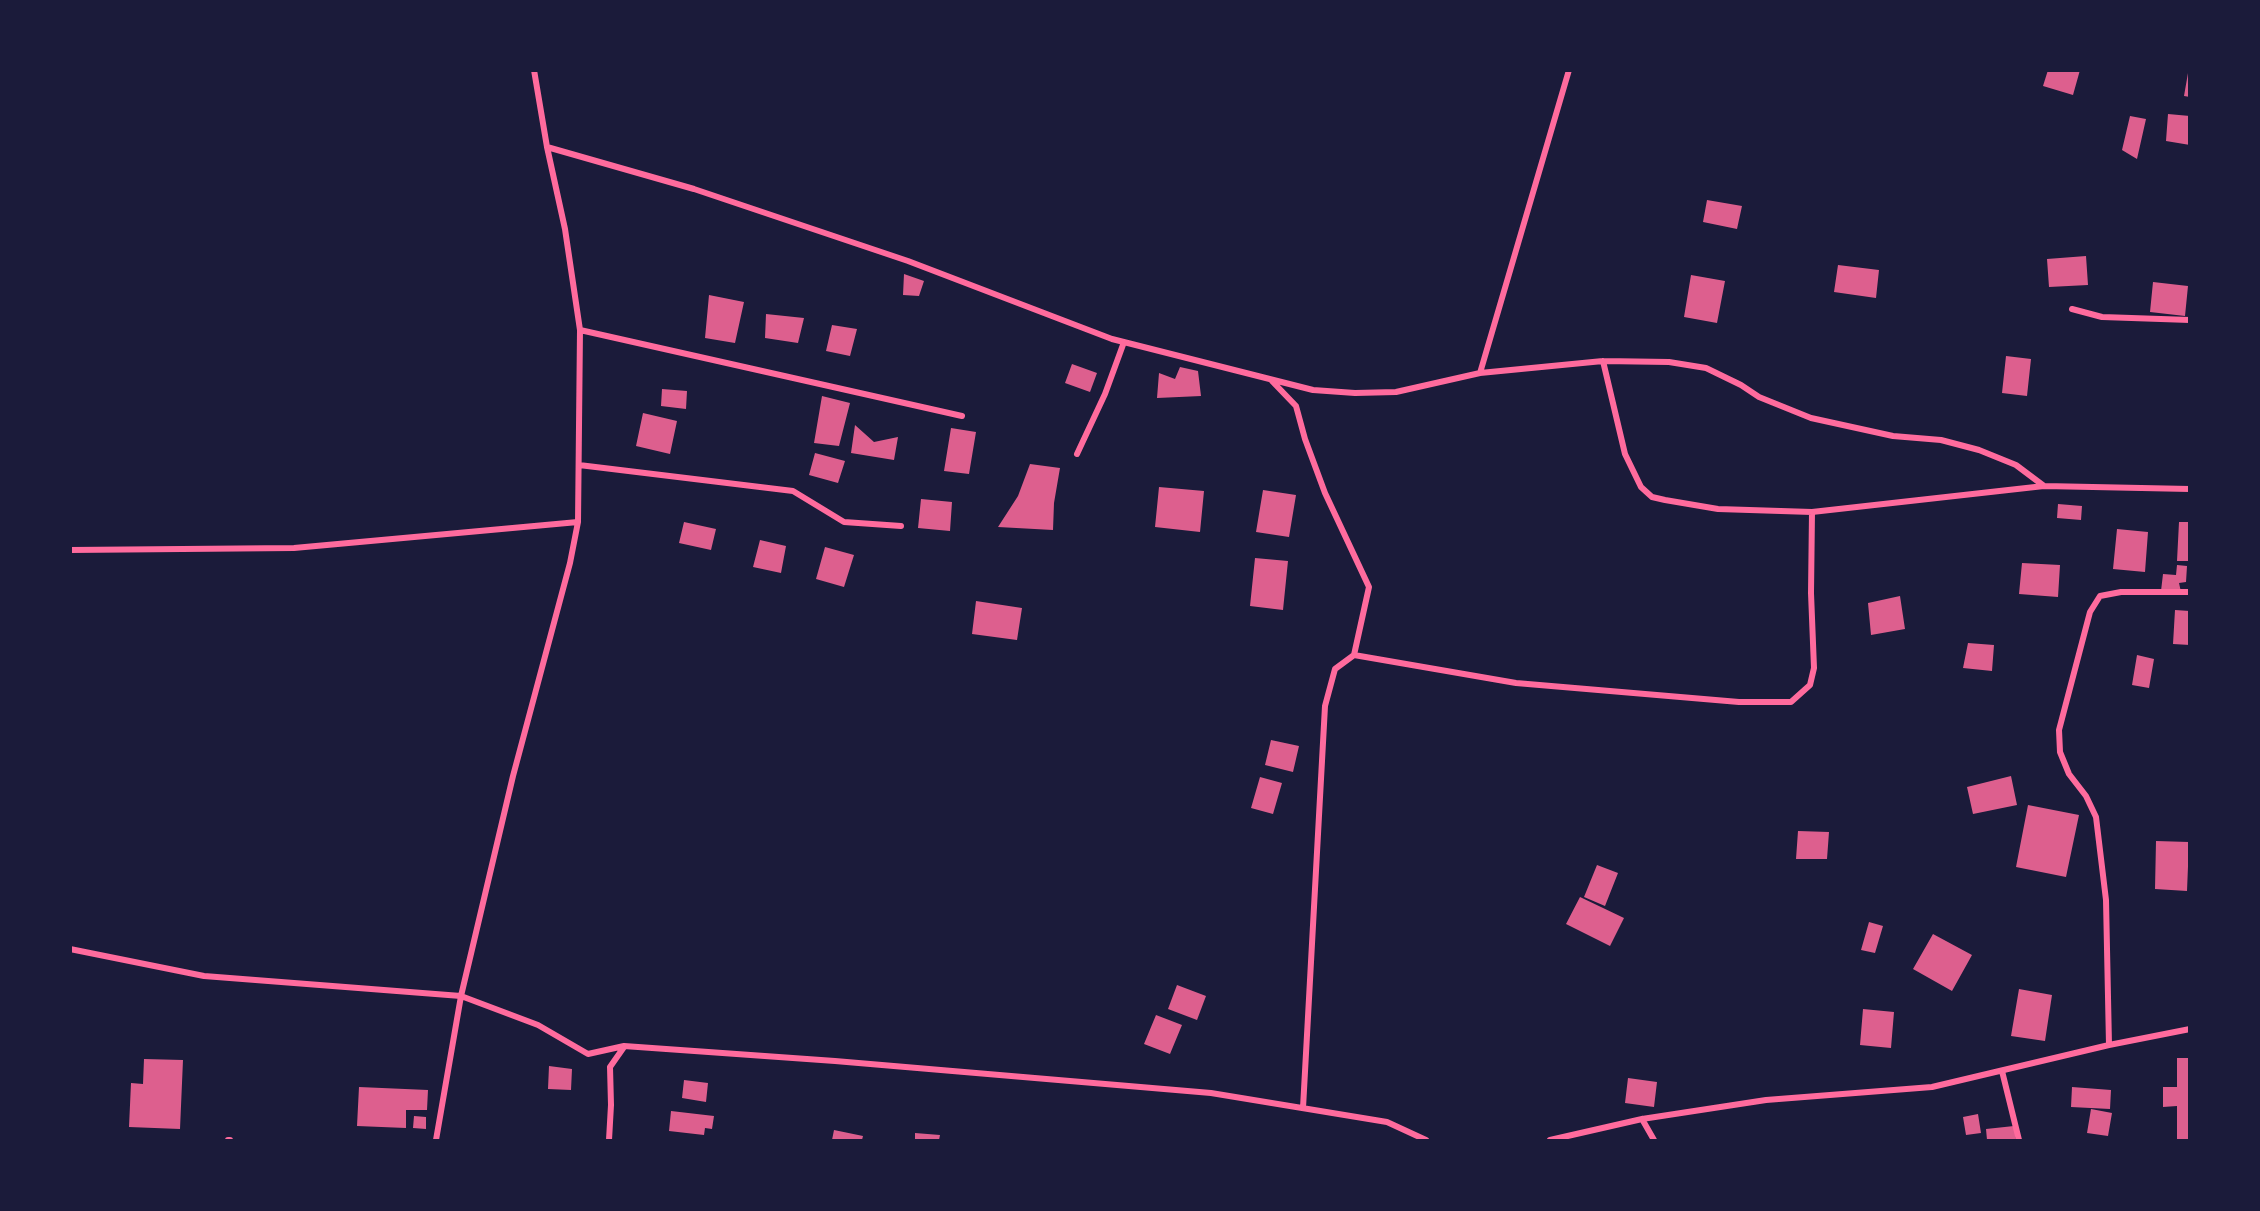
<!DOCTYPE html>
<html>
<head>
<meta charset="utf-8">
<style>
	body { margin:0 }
	#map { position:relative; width:2260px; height:1211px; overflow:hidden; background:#1b1b3a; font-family:"IBM Plex Sans",sans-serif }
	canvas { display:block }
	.frame { position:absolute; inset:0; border:72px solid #1b1b3a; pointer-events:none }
</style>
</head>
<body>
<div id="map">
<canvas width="2260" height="1211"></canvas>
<div class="frame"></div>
</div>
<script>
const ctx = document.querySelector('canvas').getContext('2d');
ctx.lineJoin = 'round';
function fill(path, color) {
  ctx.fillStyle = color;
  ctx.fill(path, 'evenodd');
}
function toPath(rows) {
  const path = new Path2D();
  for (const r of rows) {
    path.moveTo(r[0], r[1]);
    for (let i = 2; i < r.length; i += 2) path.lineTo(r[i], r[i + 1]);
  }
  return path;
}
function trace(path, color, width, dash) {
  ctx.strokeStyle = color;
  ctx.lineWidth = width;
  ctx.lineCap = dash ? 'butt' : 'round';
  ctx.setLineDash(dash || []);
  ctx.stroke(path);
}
fill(toPath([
	[2048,70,2080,70,2073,95,2043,86],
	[2188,73,2190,73,2190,97,2184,96],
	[2168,114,2190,116,2190,145,2166,141],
	[2130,116,2146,119,2137,159,2122,150],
	[1707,200,1742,206,1737,229,1703,222],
	[2086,256,2088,285,2049,287,2047,259],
	[1838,265,1879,270,1876,298,1834,292],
	[904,274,924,281,919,296,903,295],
	[1691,275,1725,281,1717,323,1684,317],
	[2153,282,2188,286,2185,316,2150,312],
	[709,295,744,302,735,343,705,338],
	[766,314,804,318,798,343,765,338],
	[832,325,857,329,850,356,826,351],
	[2006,356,2031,359,2027,396,2002,393],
	[1072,364,1097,373,1090,392,1065,383],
	[1180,367,1198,371,1201,396,1157,398,1159,373,1175,379],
	[662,389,687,391,686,409,661,406],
	[822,396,850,403,839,446,814,443],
	[643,413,677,421,670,454,636,446],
	[855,425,874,442,898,437,894,460,851,453],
	[951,428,976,432,969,474,944,471],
	[815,453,845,461,838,483,809,475],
	[1030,464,1060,468,1054,503,1053,530,998,527,1018,496],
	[1159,487,1204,491,1200,532,1155,527],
	[1263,490,1296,495,1289,537,1256,532],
	[921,499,952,502,950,531,918,528],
	[2058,504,2082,506,2081,520,2057,518],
	[684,522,716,529,711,550,679,543],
	[2179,522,2190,522,2190,561,2177,561],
	[2117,529,2148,532,2145,572,2113,569],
	[760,540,786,546,781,573,753,567],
	[825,547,854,555,844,587,816,579],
	[1255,558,1288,561,1283,610,1250,606],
	[2022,563,2060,565,2058,597,2019,594],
	[2177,565,2187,566,2186,582,2179,583,2181,592,2161,591,2163,574,2176,575],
	[1900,596,1905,629,1871,635,1868,603],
	[976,601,1022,608,1017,640,972,634],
	[2175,610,2190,611,2190,645,2173,644],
	[1968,643,1994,645,1992,671,1963,668],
	[2137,655,2154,659,2149,688,2132,685],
	[1271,740,1299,746,1293,772,1265,765],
	[2011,776,2017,805,1973,814,1967,787],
	[1260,777,1282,783,1273,814,1251,808],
	[2028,805,2079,815,2066,877,2016,867],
	[1798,831,1829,832,1827,859,1796,859],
	[2156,841,2189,842,2187,891,2155,889],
	[1597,865,1618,873,1605,906,1584,897],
	[1580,897,1624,918,1610,946,1566,924],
	[1869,922,1883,926,1875,953,1861,950],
	[1933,934,1972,955,1952,991,1913,969],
	[1177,985,1206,996,1197,1020,1168,1009],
	[2019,989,2052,995,2045,1041,2011,1036],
	[1863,1009,1894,1012,1891,1048,1860,1045],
	[1156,1015,1182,1025,1170,1054,1144,1044],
	[2177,1058,2190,1058,2190,1140,2177,1140,2177,1106,2163,1107,2163,1087,2177,1087],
	[144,1059,183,1060,180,1129,129,1127,131,1083,143,1084],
	[549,1066,572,1069,571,1090,548,1089],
	[1628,1078,1657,1082,1654,1107,1625,1103],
	[684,1080,708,1083,706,1102,682,1098],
	[359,1087,428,1090,427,1110,406,1110,406,1128,357,1126],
	[2072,1087,2111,1090,2110,1109,2071,1107],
	[2091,1109,2112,1113,2108,1136,2087,1133],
	[671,1111,714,1116,712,1129,705,1128,704,1135,669,1131],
	[1978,1114,1981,1133,1966,1135,1963,1117],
	[414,1116,426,1117,426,1129,413,1128],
	[2014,1126,2016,1140,1987,1140,1986,1129],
	[834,1130,863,1136,862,1140,832,1140],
	[915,1133,940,1135,939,1140,915,1140]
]), '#dd5f8e');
trace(toPath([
	[547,147,694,189,908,261,1112,339,1313,390,1355,393,1396,392,1480,373,1603,361,1669,362,1706,368,1741,385,1759,397,1811,418,1893,436,1941,440,1979,450,2016,465,2044,486],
	[2072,309,2102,317,2190,320],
	[580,330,962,416],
	[1603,361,1625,454,1641,487,1652,497,1665,500,1718,509,1812,512,2044,486,2190,489],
	[1480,373,1569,70],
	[1272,381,1296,406,1305,439,1325,493,1369,587,1354,655,1335,669,1325,706,1303,1108],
	[1077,454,1105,394,1124,342],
	[579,465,793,491,844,522,901,526],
	[70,550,294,548,578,522],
	[1354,655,1516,683,1739,702,1791,702,1810,685,1814,668,1811,593,1812,512],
	[70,949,204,976,461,996,538,1025,588,1054,624,1046,835,1061,1211,1093,1387,1122,1426,1140],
	[2109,1045,2106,900,2096,817,2086,796,2069,774,2060,752,2059,730,2090,612,2100,596,2121,592,2190,592],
	[2002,1071,2019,1140],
	[1642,1119,1654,1140],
	[228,1140,230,1140],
	[436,1140,461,996,513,776,570,563,578,522,580,330,565,229,547,147,534,70],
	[609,1140,611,1105,610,1067,624,1047],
	[1550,1140,1642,1119,1766,1100,1932,1087,2109,1045,2190,1029]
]), '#ff6b9d', 6);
</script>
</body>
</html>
